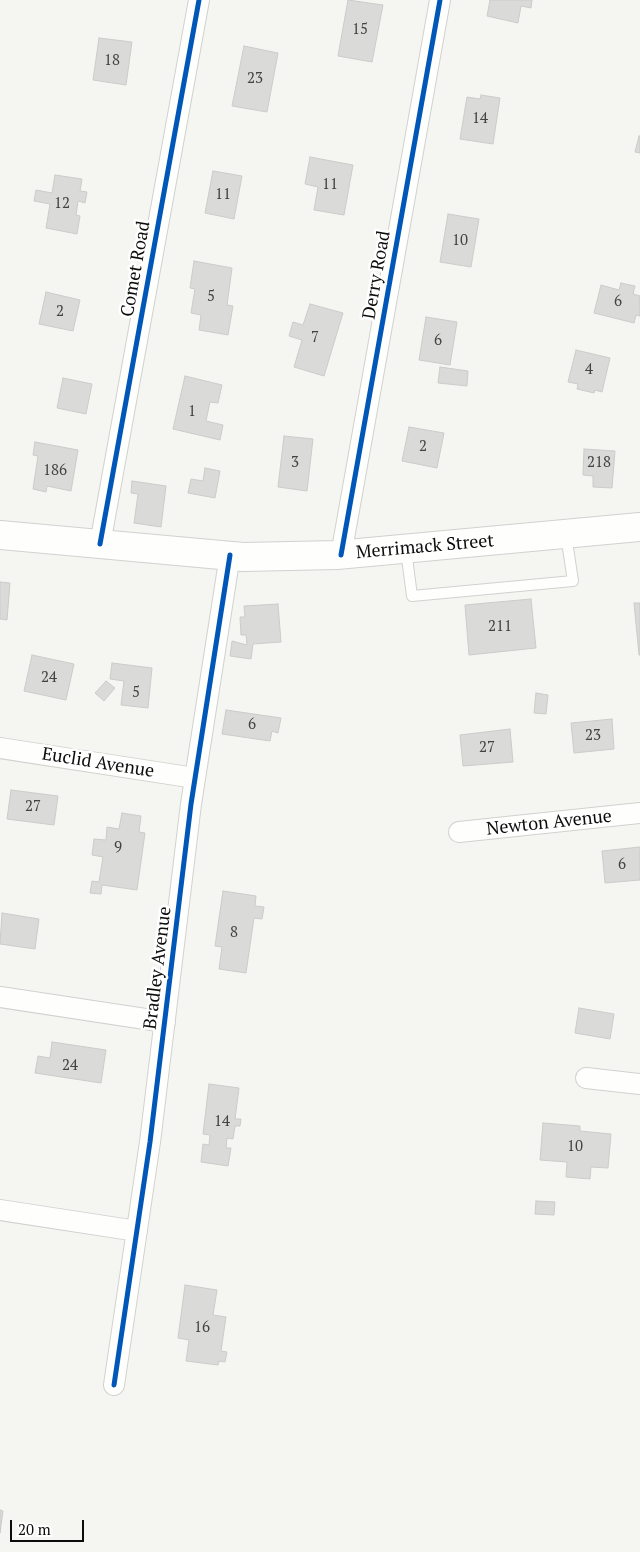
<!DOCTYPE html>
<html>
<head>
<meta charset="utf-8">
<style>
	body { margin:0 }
	#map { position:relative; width:640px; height:1552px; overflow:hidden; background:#f5f6f2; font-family:"PT Serif",serif }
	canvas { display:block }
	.scale { position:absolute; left:10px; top:1520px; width:74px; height:22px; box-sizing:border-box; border:2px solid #0c0d0b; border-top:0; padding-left:6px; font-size:15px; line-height:18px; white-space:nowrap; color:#0c0d0b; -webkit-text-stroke:4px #fff; paint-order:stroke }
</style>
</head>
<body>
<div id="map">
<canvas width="640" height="1552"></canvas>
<div class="scale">20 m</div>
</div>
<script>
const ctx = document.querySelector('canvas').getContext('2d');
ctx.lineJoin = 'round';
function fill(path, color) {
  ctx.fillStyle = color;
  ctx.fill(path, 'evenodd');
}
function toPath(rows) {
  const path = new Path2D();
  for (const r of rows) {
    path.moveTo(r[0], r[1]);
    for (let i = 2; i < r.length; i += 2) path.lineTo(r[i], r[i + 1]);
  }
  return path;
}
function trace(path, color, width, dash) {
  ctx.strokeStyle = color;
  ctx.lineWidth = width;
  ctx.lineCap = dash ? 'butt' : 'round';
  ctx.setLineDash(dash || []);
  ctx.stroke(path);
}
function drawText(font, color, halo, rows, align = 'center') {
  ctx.font = font + ' "PT Serif",serif';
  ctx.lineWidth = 5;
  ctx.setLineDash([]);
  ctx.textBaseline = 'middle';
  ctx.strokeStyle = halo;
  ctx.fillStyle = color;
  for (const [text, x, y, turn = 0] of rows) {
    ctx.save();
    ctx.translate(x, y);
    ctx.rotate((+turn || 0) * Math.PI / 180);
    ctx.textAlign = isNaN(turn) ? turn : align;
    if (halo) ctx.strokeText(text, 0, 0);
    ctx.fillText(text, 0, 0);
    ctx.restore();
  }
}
const building = toPath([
	[348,0,383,5,372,62,338,56,348,0],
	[490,0,532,0,531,8,521,6,518,23,487,16,490,0],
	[99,38,132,42,126,85,93,80,99,38],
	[244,46,278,53,267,112,232,106,244,46],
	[481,95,500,98,493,144,460,139,467,97,480,99,481,95],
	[639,136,640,136,640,153,635,152,639,136],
	[310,157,353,165,344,215,314,210,318,187,305,184,310,157],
	[213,171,242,176,234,219,205,213,213,171],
	[55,175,82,179,80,191,87,192,85,203,78,201,76,215,80,216,77,234,46,228,50,204,34,201,36,190,52,193,55,175],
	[448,214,479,219,471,267,440,262,448,214],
	[194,261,232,268,227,305,233,306,228,335,199,330,201,315,191,313,195,289,190,288,194,261],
	[621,283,635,286,633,294,640,296,639,306,640,306,640,316,636,315,634,323,594,313,601,285,619,290,621,283],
	[46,292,80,300,73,331,39,324,46,292],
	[310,304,343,313,324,376,294,367,302,340,289,336,293,322,303,325,310,304],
	[426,317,457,322,450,365,419,360,426,317],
	[576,350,610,358,602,392,595,390,594,393,577,389,578,384,568,382,576,350],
	[440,367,468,371,467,386,438,383,440,367],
	[185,376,222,385,218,403,210,402,206,421,223,425,220,440,173,429,185,376],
	[63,378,92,384,86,414,57,408,63,378],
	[409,427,444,433,437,468,402,461,409,427],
	[284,436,313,439,307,491,278,487,284,436],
	[35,442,78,450,71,491,47,486,46,492,33,489,38,456,33,455,35,442],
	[584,449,615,451,612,488,593,487,593,476,583,475,584,449],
	[205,468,220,471,215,498,188,493,191,479,203,481,205,468],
	[132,481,166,486,161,527,134,523,138,494,131,493,132,481],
	[0,582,10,583,7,620,0,619,0,582],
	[531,599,536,648,469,655,465,605,531,599],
	[634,603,640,603,640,655,639,655,634,603],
	[278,604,281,642,253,644,251,659,230,656,232,641,247,645,246,635,241,635,240,617,245,617,244,606,278,604],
	[32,655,74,664,66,700,24,691,32,655],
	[112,663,152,668,148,708,121,705,124,681,110,679,112,663],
	[106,681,115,688,104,701,95,693,106,681],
	[536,693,548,695,546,714,534,713,536,693],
	[226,710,281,718,278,733,272,731,270,741,222,734,226,710],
	[612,719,614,749,574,753,571,723,612,719],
	[510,729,513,762,463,766,460,735,510,729],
	[11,790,58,796,54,825,7,819,11,790],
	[122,813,141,816,139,832,145,833,137,890,102,885,101,894,90,893,92,881,99,882,103,857,92,855,94,839,106,840,107,827,119,829,122,813],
	[640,847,640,880,605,883,602,851,640,847],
	[223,891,256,896,255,906,264,907,262,919,254,918,246,973,219,969,222,947,215,946,223,891],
	[2,913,39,919,35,949,0,944,2,913],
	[579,1008,614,1014,610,1039,575,1033,579,1008],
	[52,1042,106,1050,101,1083,35,1073,38,1056,50,1058,52,1042],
	[209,1084,239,1088,235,1119,241,1119,240,1126,235,1126,233,1139,227,1138,226,1148,231,1148,228,1166,201,1162,203,1144,209,1145,210,1135,203,1134,209,1084],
	[543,1123,580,1126,580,1131,611,1134,608,1168,591,1167,590,1179,566,1177,567,1162,540,1160,543,1123],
	[536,1201,555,1202,554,1215,535,1214,536,1201],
	[185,1285,217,1290,213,1315,226,1317,221,1351,227,1352,225,1362,219,1361,218,1365,186,1361,189,1340,178,1338,185,1285],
	[0,1510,3,1511,0,1533,0,1510]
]);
fill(building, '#dadbd9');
trace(building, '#cbcbc9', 1);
const lane = toPath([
	[406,550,412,596,573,581,566,535]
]);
const street = toPath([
	[100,544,199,0],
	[341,555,440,0],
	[0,748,195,778],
	[459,832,640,813],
	[0,997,165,1022],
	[586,1078,640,1084],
	[0,1210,137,1231],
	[114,1385,150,1142,191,804,230,555]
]);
const secondary = toPath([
	[0,535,243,557,337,555,640,527]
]);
trace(lane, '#d1d1cf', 12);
trace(street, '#d1d1cf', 22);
trace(secondary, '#d1d1cf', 30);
trace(lane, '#fefefd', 10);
trace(street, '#fefefd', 20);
trace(secondary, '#fefefd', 28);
trace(toPath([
	[100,544,199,0],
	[341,555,440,0],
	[114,1385,150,1142,191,804,230,555]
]), '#0057b8', 5);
drawText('15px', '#424341', null, [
	["15",360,30],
	["18",112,61],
	["23",255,79],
	["14",480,119],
	["11",330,185],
	["11",223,195],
	["12",62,204],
	["10",460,241],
	["5",211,297],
	["6",618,302],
	["2",60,312],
	["7",315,338],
	["6",438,341],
	["4",589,370],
	["1",192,412],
	["2",423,447],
	["3",295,463],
	["218",599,463],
	["186",55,471],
	["211",500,627],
	["24",49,678],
	["5",136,693],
	["6",252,725],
	["23",593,736],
	["27",487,748],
	["27",33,807],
	["9",118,848],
	["6",622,865],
	["8",234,933],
	["24",70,1066],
	["14",222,1122],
	["10",575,1147],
	["16",202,1328]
]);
drawText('18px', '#0c0d0b', '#fff', [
	["Comet Road",136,269,-80],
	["Derry Road",377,275,-80],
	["Merrimack Street",425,547,-5],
	["Euclid Avenue",98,763,9],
	["Newton Avenue",549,823,-6],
	["Bradley Avenue",158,968,-83]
]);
</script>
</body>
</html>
